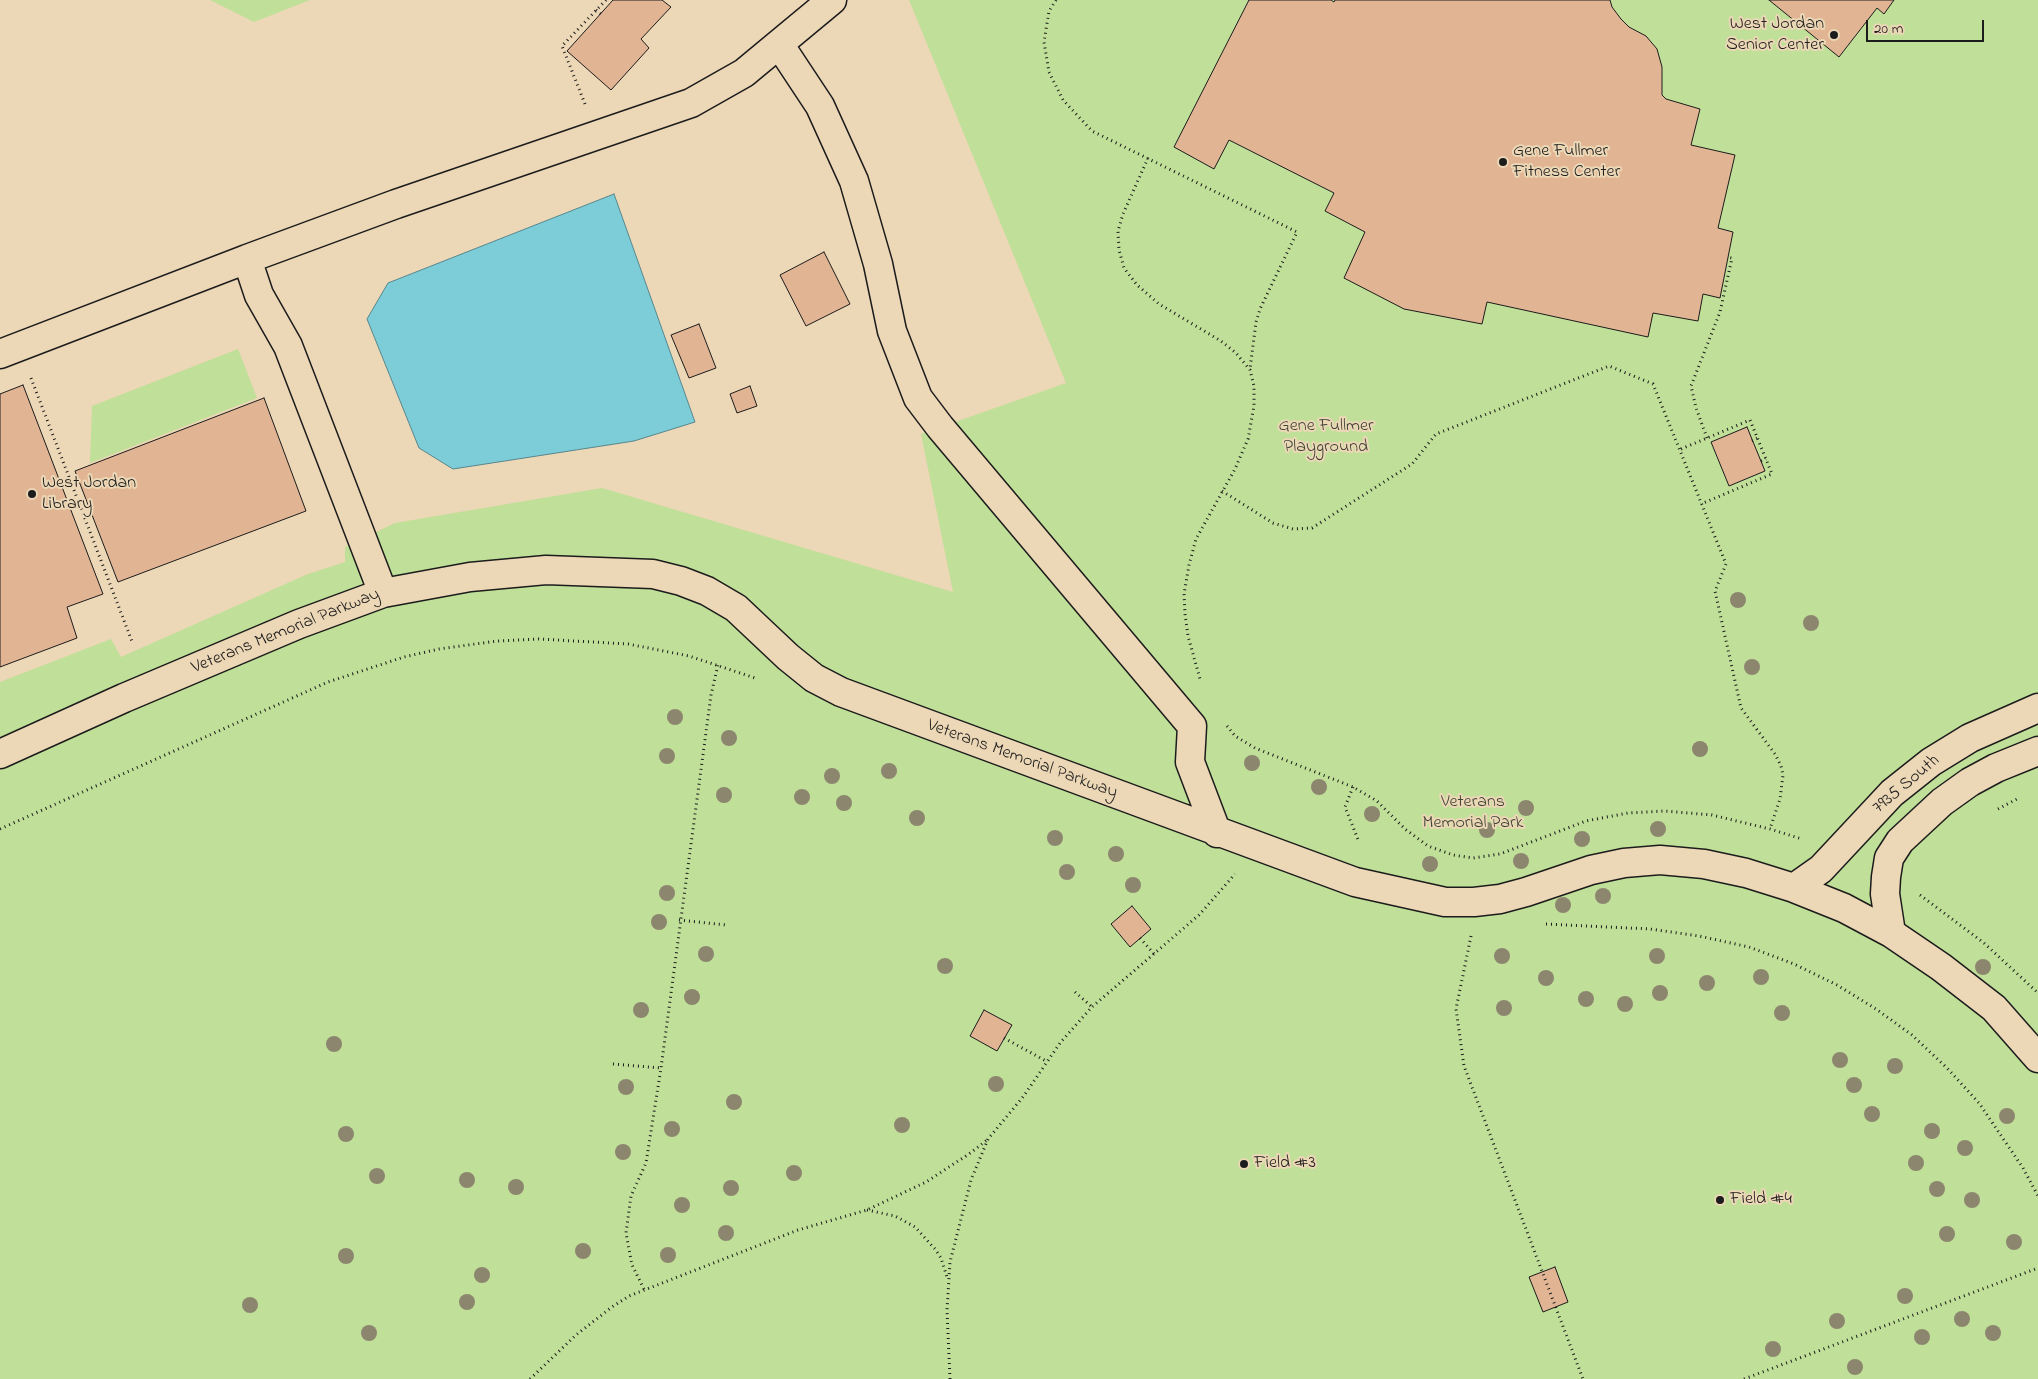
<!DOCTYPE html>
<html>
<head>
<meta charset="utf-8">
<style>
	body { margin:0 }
	#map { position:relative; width:2038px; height:1379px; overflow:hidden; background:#ecd7b6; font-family:"Indie Flower",sans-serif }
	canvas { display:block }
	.scale { position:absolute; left:1866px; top:20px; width:118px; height:22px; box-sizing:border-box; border:2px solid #1c1c1c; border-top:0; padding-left:6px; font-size:15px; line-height:18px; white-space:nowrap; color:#1c1c1c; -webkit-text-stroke:4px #ecd7b6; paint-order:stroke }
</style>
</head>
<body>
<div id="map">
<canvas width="2038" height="1379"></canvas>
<div class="scale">20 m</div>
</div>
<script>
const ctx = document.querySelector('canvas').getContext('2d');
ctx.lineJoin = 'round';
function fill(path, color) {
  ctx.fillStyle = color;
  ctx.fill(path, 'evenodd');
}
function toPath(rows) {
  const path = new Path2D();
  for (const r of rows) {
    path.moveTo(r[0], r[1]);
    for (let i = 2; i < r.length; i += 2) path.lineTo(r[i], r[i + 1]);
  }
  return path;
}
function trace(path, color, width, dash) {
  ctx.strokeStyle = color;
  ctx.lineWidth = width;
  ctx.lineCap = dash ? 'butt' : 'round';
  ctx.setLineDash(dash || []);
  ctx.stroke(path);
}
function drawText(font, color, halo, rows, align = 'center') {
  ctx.font = font + ' "Indie Flower",sans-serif';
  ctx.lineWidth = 4;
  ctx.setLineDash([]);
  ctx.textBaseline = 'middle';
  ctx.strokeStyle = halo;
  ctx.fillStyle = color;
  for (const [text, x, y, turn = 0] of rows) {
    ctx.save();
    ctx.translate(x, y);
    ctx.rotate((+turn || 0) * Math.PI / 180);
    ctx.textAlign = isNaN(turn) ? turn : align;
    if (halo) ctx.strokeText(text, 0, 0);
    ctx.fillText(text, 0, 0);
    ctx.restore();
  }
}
fill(toPath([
	[210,0,310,0,254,22],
	[909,0,2038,0,2038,1379,0,1379,0,682,111,639,121,657,308,574,345,562,345,547,395,523,602,488,953,592,921,434,1066,383],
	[238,349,257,398,90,463,92,406]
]), '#c0df98');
const water = toPath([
	[614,194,695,422,634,441,453,469,419,448,367,319,388,283,614,194]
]);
fill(water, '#7dcdd8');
trace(water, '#56868d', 1);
const building = toPath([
	[613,0,662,0,671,7,641,39,649,48,611,90,567,51,613,0],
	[1249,0,1331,0,1334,2,1335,0,1610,0,1612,7,1621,19,1629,27,1646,36,1657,49,1662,67,1662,95,1666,99,1700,109,1691,145,1735,155,1718,228,1733,232,1720,298,1703,294,1698,321,1653,313,1648,337,1487,302,1482,324,1404,309,1344,278,1365,232,1325,211,1334,193,1229,140,1214,169,1174,147,1249,0],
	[1769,0,1894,0,1884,14,1877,8,1839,57,1769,0],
	[824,252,850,304,806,326,780,275,824,252],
	[699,324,716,368,689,378,671,335,699,324],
	[23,385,103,594,67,607,77,638,0,667,0,394,23,385],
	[750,386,757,406,737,413,730,394,750,386],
	[264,398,306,511,118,582,75,471,264,398],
	[1747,427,1765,471,1729,486,1711,442,1747,427],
	[1132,906,1151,929,1130,947,1111,924,1132,906],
	[984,1010,1012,1025,997,1051,970,1036,984,1010],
	[1555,1267,1568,1302,1543,1312,1529,1277,1555,1267]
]);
fill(building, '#e1b594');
trace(building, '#1c1c1c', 1);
const minor = toPath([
	[779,44,820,106,854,181,878,264,892,331,918,398,940,427,1192,726,1190,762,1217,833],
	[247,259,396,204,691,103,744,73,832,0],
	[0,354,247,259,259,295,288,346,383,593],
	[0,754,124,698,299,624,383,593,470,577,546,570,653,574,681,581,707,591,736,608,788,657,814,678,841,692,1355,882,1445,902,1474,902,1500,899,1526,892,1591,870,1624,863,1660,860,1704,864,1746,873,1794,888,1844,908,1891,933,1941,967,1994,1008,2038,1058],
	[1794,888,1821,869,1892,793,1931,762,1970,738,2038,708],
	[1891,933,1885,894,1886,877,1889,858,1900,841,1942,802,1970,782,1996,768,2038,751]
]);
trace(minor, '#1c1c1c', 31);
trace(toPath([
	[1056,0,1049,11,1044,42,1049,72,1063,100,1092,131,1297,232,1260,309,1256,322,1250,369],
	[596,10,601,14],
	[585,104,562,46,606,0],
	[1148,158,1123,214,1118,231,1119,250,1124,268,1137,285,1159,304,1221,341,1236,353,1250,370,1254,386,1254,406,1248,439,1235,469,1196,539,1189,565,1184,594,1185,614,1188,636,1200,679],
	[31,378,133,644],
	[1707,438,1696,408,1691,386,1720,312,1732,258,1727,257],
	[1752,441,1757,438],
	[1681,449,1750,420,1772,474,1701,504],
	[1761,461,1766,459],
	[1222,491,1273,523,1293,529,1312,528,1412,464,1436,434,1609,366,1653,384,1726,564,1715,591,1741,708,1775,754,1781,766,1783,775,1780,799,1770,829],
	[1227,726,1235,736,1255,748,1353,787,1377,801,1405,829,1428,846,1453,855,1473,858,1500,854,1586,821,1628,813,1664,811,1712,815,1770,829,1802,839],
	[1353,787,1345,807,1359,842],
	[1998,809,2019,798],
	[0,829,328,682,404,657,439,649,497,641,539,639,628,644,689,656,758,679],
	[1920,895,1984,943,2038,993],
	[679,920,726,925],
	[1546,924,1650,929,1699,936,1749,947,1794,964,1837,985,1876,1009,1912,1035,1947,1068,1979,1103,2023,1168,2038,1196],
	[1471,936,1456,1009,1464,1066,1583,1379],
	[1140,938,1155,955],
	[1075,992,1092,1007],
	[1004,1038,1046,1061],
	[613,1064,661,1068],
	[867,1210,895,1216,915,1227,935,1249,941,1258,947,1277],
	[644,1289,632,1265,626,1233,631,1196,646,1163,661,1068,711,695,718,665],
	[530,1379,576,1335,612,1307,629,1296,798,1230,867,1210,926,1182,969,1154,987,1140],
	[950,1379,947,1310,950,1262,971,1180,988,1139,1023,1097,1060,1043,1092,1007,1199,915,1235,874],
	[1744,1379,2038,1268]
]), '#1c1c1c', 3, [1, 4]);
trace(minor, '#ecd7b6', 28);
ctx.fillStyle = '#8c866f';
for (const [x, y] of [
	[1738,600],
	[1811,623],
	[1752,667],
	[675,717],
	[729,738],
	[1700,749],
	[667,756],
	[1252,763],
	[889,771],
	[832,776],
	[1319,787],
	[724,795],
	[802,797],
	[844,803],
	[1526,808],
	[1372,814],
	[917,818],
	[1658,829],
	[1487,830],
	[1055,838],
	[1582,839],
	[1116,854],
	[1521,861],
	[1430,864],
	[1067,872],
	[1133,885],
	[667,893],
	[1603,896],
	[1563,905],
	[659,922],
	[706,954],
	[1502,956],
	[1657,956],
	[945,966],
	[1983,967],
	[1761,977],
	[1546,978],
	[1707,983],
	[1660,993],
	[692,997],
	[1586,999],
	[1625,1004],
	[1504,1008],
	[641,1010],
	[1782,1013],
	[334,1044],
	[1840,1060],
	[1895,1066],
	[996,1084],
	[1854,1085],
	[626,1087],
	[734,1102],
	[1872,1114],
	[2007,1116],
	[902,1125],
	[672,1129],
	[1932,1131],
	[346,1134],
	[1965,1148],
	[623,1152],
	[1916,1163],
	[794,1173],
	[377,1176],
	[467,1180],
	[516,1187],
	[731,1188],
	[1937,1189],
	[1972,1200],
	[682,1205],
	[726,1233],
	[1947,1234],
	[2014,1242],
	[583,1251],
	[668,1255],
	[346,1256],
	[482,1275],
	[1905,1296],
	[467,1302],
	[250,1305],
	[1962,1319],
	[1837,1321],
	[369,1333],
	[1993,1333],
	[1922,1337],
	[1773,1349],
	[1855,1367]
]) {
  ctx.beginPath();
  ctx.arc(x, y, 8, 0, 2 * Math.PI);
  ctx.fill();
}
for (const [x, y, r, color] of [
	[1834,35,5,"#1c1c1c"],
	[1503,162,5,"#1c1c1c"],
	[32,494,5,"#1c1c1c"],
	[1244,1164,5,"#1c1c1c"],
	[1720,1200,5,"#1c1c1c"]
]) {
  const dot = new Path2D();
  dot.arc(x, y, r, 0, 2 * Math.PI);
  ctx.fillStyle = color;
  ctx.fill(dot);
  trace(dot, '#ecd7b6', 2);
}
drawText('18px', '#1c1c1c', '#ecd7b6', [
	["West Jordan",1824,25,"right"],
	["Senior Center",1824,46,"right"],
	["Gene Fullmer",1513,152],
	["Fitness Center",1513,173],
	["West Jordan",42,484],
	["Library",42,505],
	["Field #3",1254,1164],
	["Field #4",1730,1200]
], 'left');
drawText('18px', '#3d4335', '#ecd7b6', [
	["Gene Fullmer",1326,427],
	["Playground",1326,448],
	["Veterans",1473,803],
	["Memorial Park",1473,824]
]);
drawText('18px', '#1c1c1c', '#ecd7b6', [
	["Veterans Memorial Parkway",286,632,-22],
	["Veterans Memorial Parkway",1022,760,20],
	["7935 South",1907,785,-40]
]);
</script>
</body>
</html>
